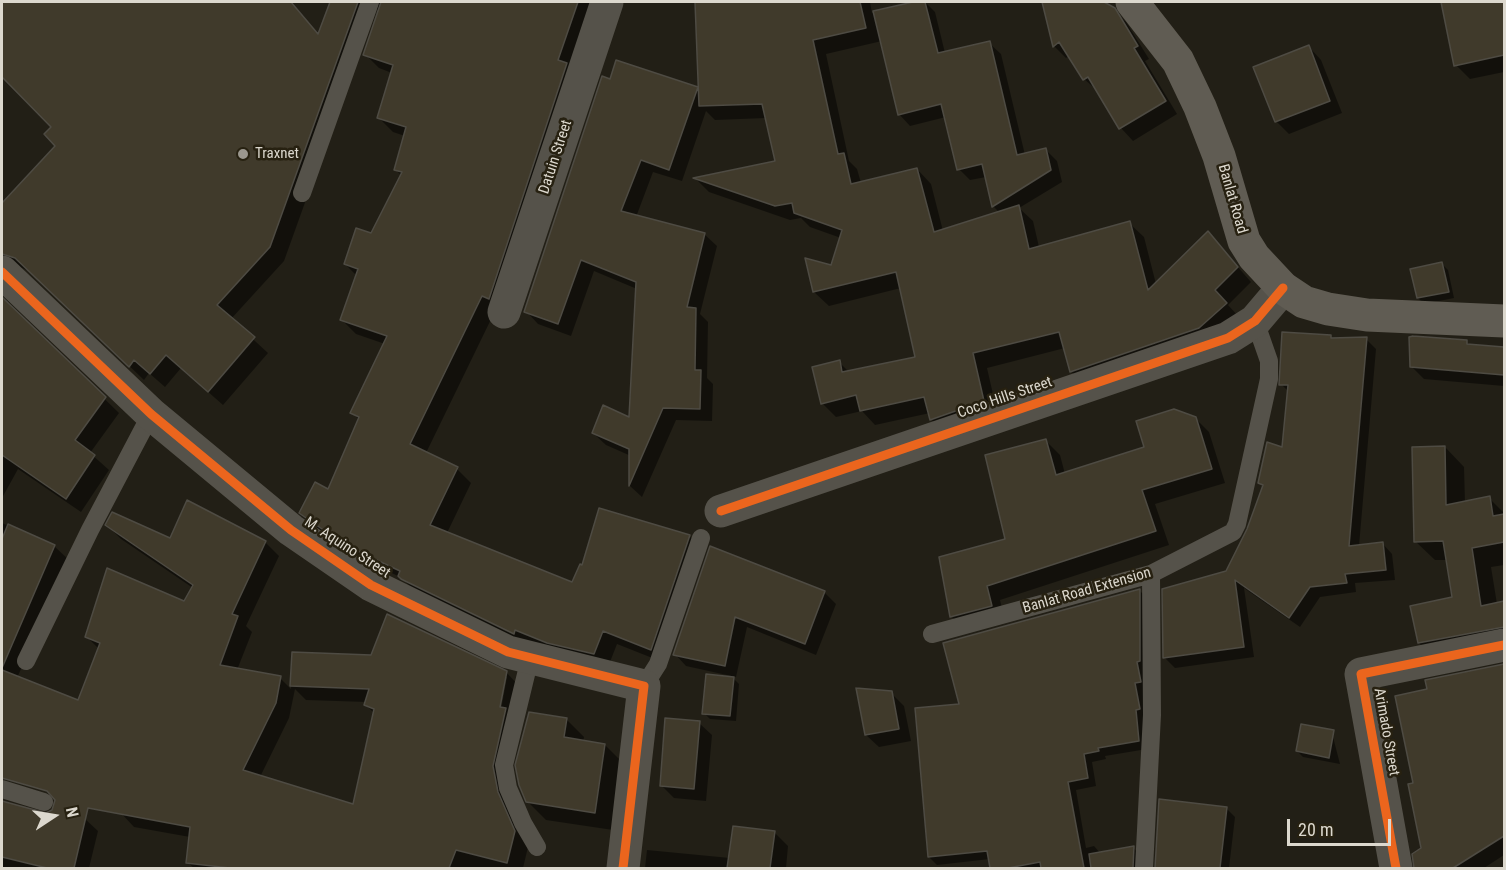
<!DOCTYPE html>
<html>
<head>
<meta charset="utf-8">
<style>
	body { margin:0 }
	#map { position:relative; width:1506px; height:870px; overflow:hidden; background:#221f16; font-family:"Roboto Condensed",sans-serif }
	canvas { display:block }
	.frame { position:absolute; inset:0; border:3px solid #dcd8ce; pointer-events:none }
	.north { position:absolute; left:24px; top:786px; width:60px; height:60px; -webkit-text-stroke:4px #272111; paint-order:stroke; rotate:78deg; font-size:16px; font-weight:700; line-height:24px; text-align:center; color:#dcd8ce }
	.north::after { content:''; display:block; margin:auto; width:21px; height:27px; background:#dcd8ce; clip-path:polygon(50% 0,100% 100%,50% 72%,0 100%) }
	.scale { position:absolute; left:1287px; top:819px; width:104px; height:27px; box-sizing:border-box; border:3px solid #dcd8ce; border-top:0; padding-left:8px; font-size:18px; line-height:21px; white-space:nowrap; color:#dcd8ce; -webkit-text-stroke:4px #272111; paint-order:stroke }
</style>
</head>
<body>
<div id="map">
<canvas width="1506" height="870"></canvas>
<div class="frame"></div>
<div class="north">N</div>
<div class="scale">20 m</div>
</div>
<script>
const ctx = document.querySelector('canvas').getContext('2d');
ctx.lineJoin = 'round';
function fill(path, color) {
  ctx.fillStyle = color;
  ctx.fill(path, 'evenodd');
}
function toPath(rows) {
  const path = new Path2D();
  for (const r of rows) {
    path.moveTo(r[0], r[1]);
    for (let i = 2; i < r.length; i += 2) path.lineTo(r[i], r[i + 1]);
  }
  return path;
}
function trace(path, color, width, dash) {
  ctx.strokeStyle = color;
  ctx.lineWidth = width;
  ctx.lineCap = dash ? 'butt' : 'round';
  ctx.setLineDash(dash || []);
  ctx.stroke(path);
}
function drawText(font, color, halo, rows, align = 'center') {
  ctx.font = font + ' "Roboto Condensed",sans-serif';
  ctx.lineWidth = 5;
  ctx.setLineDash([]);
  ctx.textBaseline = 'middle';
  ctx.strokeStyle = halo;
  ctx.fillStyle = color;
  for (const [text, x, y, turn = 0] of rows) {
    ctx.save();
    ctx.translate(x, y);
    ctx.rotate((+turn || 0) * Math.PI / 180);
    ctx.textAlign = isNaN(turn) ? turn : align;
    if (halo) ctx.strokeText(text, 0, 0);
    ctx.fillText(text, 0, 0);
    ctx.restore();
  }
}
fill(toPath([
	[2,2,292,2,319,35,331,2,597,2,496,309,426,453,457,469,471,483,447,533,573,584,689,536,703,550,665,663,617,644,608,667,528,647,417,593,402,578,361,558,315,526,301,512,328,491,359,420,352,412,385,344,356,334,342,320,357,276,345,264,372,235,402,176,395,169,405,136,393,132,379,118,392,73,379,68,365,54,382,6,373,13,284,261,231,319,268,353,223,405,181,368,165,387,149,373,144,380,31,272,22,268,12,267,2,274,2,205,58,146,53,127,32,106,2,51],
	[697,2,870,2,872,13,925,2,935,12,945,53,989,43,1001,54,1025,155,1046,150,1057,161,1062,182,1019,208,1033,221,1039,247,1129,223,1144,237,1156,284,1208,233,1251,282,1228,305,1240,318,1086,386,1071,371,1065,348,987,368,998,416,945,433,931,419,930,413,875,425,862,411,836,417,822,403,839,362,849,372,917,358,901,288,829,306,814,292,832,267,841,238,810,227,801,218,790,220,709,192,696,179,777,163,766,118,715,120,706,111,682,181,653,172,636,217,704,234,717,246,700,314,708,322,707,378,713,384,712,421,676,420,642,497,630,486,631,456,606,445,593,433,631,419,637,289,594,271,571,336,538,324,526,311,611,81,697,89,700,91],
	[882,41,899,114,910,126,946,117,959,169,970,180,986,177,993,206,1000,213,943,231,931,184,917,169,861,183,857,169,849,161,826,54],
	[1044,2,1101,2,1113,9,1126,22,1149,59,1145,61,1177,114,1133,141,1121,128,1098,91,1084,79,1069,56,1066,58,1054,46],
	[1442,2,1504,2,1504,72,1470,79,1456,65],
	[1309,47,1321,60,1342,113,1289,134,1276,121],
	[1442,264,1448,270,1454,298,1424,304,1418,298],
	[2,299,119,413,90,453,109,470,81,512,18,469,2,498],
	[1330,337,1333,339,1366,339,1376,349,1359,546,1382,543,1392,554,1395,580,1355,583,1356,592,1320,597,1300,627,1244,588,1254,657,1175,668,1164,657,1228,572,1249,529,1264,487,1259,482,1283,449,1289,392,1281,384],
	[1466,342,1471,346,1504,349,1504,386,1424,379,1411,366],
	[1195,418,1209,432,1225,483,1155,504,1169,545,1000,600,1005,620,966,631,952,617,941,558,1006,540,1046,441,1060,455,1065,474,1146,448],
	[1445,447,1464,467,1465,503,1489,498,1504,513,1504,565,1491,567,1497,604,1504,603,1504,649,1438,662,1419,643,1454,599,1448,560,1435,560,1415,541],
	[2,523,54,546,69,560,17,678,79,702,99,649,87,637,185,603,193,588,121,539,107,525,171,540,265,542,279,556,246,626,252,632,237,670,280,678,291,689,293,654,506,672,520,687,506,781,528,847,523,868,194,868,187,862,190,837,134,827,120,812,2,760],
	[504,677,507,677,500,715,497,714],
	[295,689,306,700,367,702,366,705,375,714,354,806,260,777,289,718],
	[711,548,824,592,836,604,816,655,747,627,736,677,686,666,675,654],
	[1139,590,1148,599,1147,749,1105,756,1106,759,1092,762,1096,786,1076,790,1086,848,1094,846,1101,854,1133,848,1142,856,1142,868,991,868,990,859,937,865,929,857,961,705],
	[1504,666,1504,855,1484,868,1415,868,1414,855,1423,849,1414,785,1429,690,1427,681],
	[732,677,739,684,736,721,710,719,704,713],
	[891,693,904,706,911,741,879,747,866,735],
	[566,719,584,737,583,742,605,745,623,763,613,830,546,820,527,801],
	[699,723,712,735,706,801,674,798,661,785],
	[1333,737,1340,764,1303,757,1297,751],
	[1160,801,1226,808,1235,817,1229,868,1157,868],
	[2,802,41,814,52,811,85,819,98,831,89,868,2,868],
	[774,832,788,846,786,868,645,868,647,850,730,858]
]), '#0007');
const building = toPath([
	[2,2,291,2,318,34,330,2,358,2,270,247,217,305,255,337,208,392,166,355,150,374,134,360,129,367,15,258,2,254,2,203,55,146,44,134,51,127,2,77,2,2],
	[381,2,578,2,558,60,567,63,489,299,482,296,410,444,458,467,430,525,572,582,580,564,582,565,599,508,690,535,651,650,603,631,594,654,547,643,515,630,514,634,401,579,398,576,400,571,345,545,299,513,315,482,328,489,359,417,350,413,387,336,340,320,358,269,344,264,356,228,371,233,402,172,394,170,406,127,377,118,393,65,363,55,381,2],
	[695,2,860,2,866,28,813,40,838,154,844,153,851,184,917,168,934,232,1019,205,1029,249,1130,221,1148,290,1208,231,1238,267,1215,290,1227,303,1199,328,1070,372,1059,332,973,353,984,401,930,420,924,397,860,411,856,395,821,404,812,367,840,360,842,372,915,357,896,272,813,292,805,258,831,265,842,230,794,213,792,203,775,206,693,178,775,161,762,104,699,106,695,2],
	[913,2,925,2,938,53,990,41,1017,155,1046,148,1051,170,992,207,982,164,957,170,941,104,898,115,873,11,913,2],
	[1042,2,1104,2,1115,8,1138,46,1134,48,1166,101,1119,129,1088,77,1083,80,1059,42,1053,47,1042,2],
	[1441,2,1504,2,1504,55,1454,66,1441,2],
	[1309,45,1330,101,1275,122,1253,67,1309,45],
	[616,60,698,87,669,170,641,160,621,211,705,233,687,307,696,308,695,370,701,370,700,409,663,408,629,486,629,449,592,433,603,405,629,417,636,282,581,260,558,324,524,312,602,76,610,79,616,60],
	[1442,262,1449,292,1417,298,1410,269,1442,262],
	[2,297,106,397,75,440,95,455,66,499,2,455,2,297],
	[1282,332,1331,335,1331,338,1367,337,1349,546,1383,542,1386,570,1345,574,1347,583,1310,587,1289,618,1235,580,1244,647,1163,658,1162,589,1226,571,1247,529,1263,485,1258,483,1267,442,1282,447,1288,385,1279,385,1282,332],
	[1413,336,1467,340,1467,344,1504,347,1504,375,1410,367,1409,337,1413,336],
	[1174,409,1196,417,1212,469,1142,490,1156,531,987,586,992,606,950,617,939,557,1005,539,985,455,1046,439,1056,475,1144,447,1136,421,1174,409],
	[1445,446,1446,505,1490,496,1493,516,1504,514,1504,542,1472,548,1481,606,1504,601,1504,627,1418,643,1410,606,1452,597,1443,541,1414,542,1412,447,1445,446],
	[187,500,266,541,232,614,238,616,220,665,281,676,276,703,243,770,353,804,374,709,364,705,369,689,290,686,292,652,371,655,387,614,507,671,500,707,506,708,493,766,498,792,515,831,507,863,456,850,449,868,230,868,186,863,190,827,88,808,74,868,47,868,2,857,2,801,46,813,52,810,55,800,47,791,2,778,2,670,78,700,100,643,85,637,107,568,184,601,193,585,105,525,112,512,170,538,187,500],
	[8,524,55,545,2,668,2,539,8,524],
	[710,546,825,591,805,644,735,617,725,666,673,655,710,546],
	[1140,589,1140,661,1137,662,1141,682,1135,683,1140,709,1136,710,1139,741,1098,748,1099,751,1084,754,1088,778,1068,782,1084,868,1041,868,1040,862,1008,868,990,868,987,851,928,857,915,708,959,704,943,643,1140,589],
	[1504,664,1504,836,1453,868,1414,868,1412,854,1421,848,1408,784,1413,783,1395,696,1427,689,1425,680,1504,664],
	[706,674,734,677,730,716,702,714,706,674],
	[856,688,892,691,899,729,865,735,856,688],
	[529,712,567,718,564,737,605,744,595,813,526,802,519,785,515,765,529,712],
	[665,718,700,721,694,789,660,786,665,718],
	[1301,724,1334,730,1329,758,1296,751,1301,724],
	[1159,799,1227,807,1220,868,1155,868,1159,799],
	[733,826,775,831,770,868,727,868,733,826],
	[1134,846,1133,868,1091,868,1089,854,1134,846]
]);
fill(building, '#403a2b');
trace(building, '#4e4b43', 1.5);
trace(toPath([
	[302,193,370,2],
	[932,634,1151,574,1233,532,1237,524,1269,379,1269,361,1255,321],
	[530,658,504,765,508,788,523,823,537,847],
	[26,661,90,530,151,414],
	[644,686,658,664,701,538],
	[2,789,44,802],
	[1144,868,1152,715,1151,574]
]), '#55524a', 18);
trace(toPath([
	[2,272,151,414,291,530,371,585,508,652,644,686,623,868],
	[504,312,607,2],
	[721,511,1228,338,1255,321,1283,288],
	[1396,868,1361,674,1504,645]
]), '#55524a', 33);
trace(toPath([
	[1132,2,1178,61,1200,107,1219,156,1244,241,1254,257,1283,288,1304,302,1328,309,1367,315,1504,321]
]), '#605c53', 33);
trace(toPath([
	[2,272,151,414,291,530,371,585,508,652,644,686,623,868],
	[721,511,1228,338,1255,321,1283,288],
	[1396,868,1361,674,1504,645]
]), '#eb651d', 9);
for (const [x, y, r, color] of [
	[243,154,6,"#9b978e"]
]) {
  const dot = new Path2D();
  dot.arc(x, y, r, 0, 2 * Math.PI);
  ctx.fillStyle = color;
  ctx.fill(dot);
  trace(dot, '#272111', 2);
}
drawText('15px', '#dcd8ce', '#272111', [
	["Traxnet",255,154]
], 'left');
drawText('15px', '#dcd8ce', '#272111', [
	["Datuin Street",556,157,-72],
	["Banlat Road",1232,199,74],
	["Coco Hills Street",1005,398,-19],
	["M. Aquino Street",347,548,33],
	["Banlat Road Extension",1087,591,-16],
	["Arimado Street",1386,732,80]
]);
</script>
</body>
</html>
